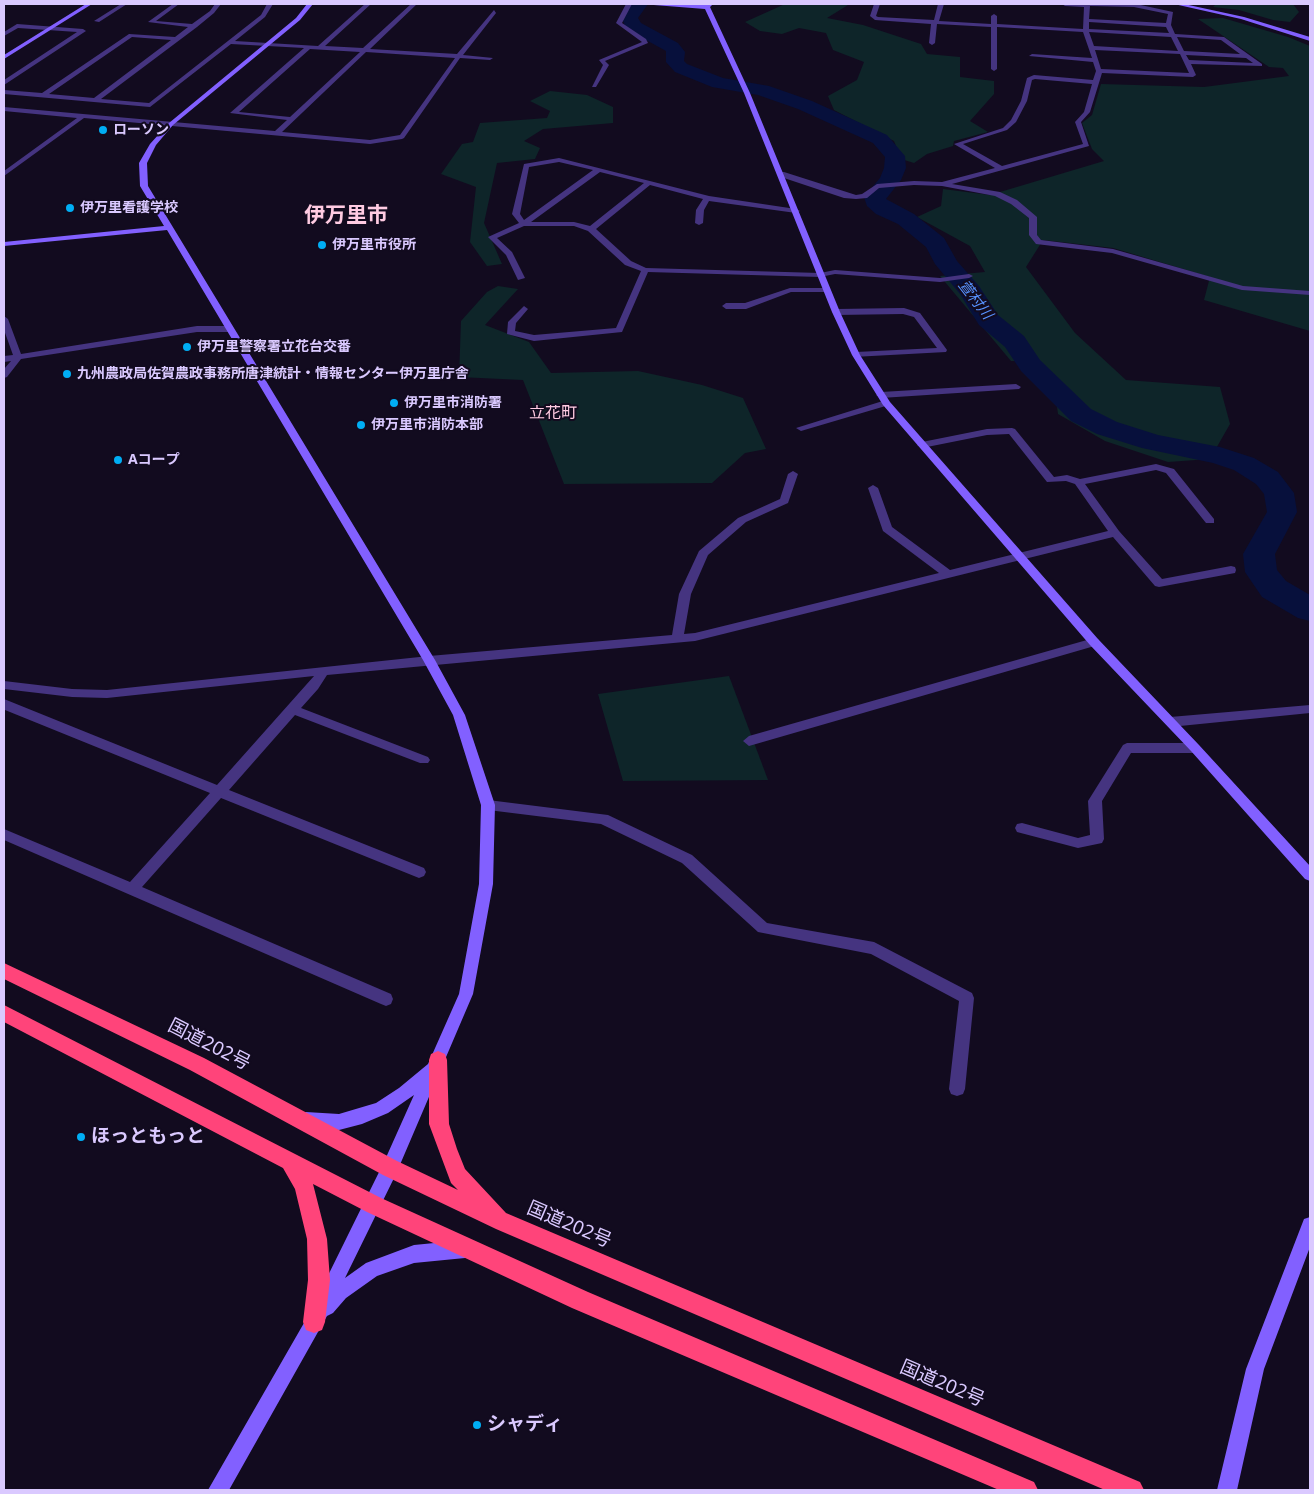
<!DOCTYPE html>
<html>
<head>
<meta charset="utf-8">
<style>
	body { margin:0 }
	#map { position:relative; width:1314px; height:1494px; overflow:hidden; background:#120b1f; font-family:"Noto Sans",sans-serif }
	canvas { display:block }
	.frame { position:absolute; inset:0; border:5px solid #dac9ff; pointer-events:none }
</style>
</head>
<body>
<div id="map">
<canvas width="1314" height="1494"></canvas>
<div class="frame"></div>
</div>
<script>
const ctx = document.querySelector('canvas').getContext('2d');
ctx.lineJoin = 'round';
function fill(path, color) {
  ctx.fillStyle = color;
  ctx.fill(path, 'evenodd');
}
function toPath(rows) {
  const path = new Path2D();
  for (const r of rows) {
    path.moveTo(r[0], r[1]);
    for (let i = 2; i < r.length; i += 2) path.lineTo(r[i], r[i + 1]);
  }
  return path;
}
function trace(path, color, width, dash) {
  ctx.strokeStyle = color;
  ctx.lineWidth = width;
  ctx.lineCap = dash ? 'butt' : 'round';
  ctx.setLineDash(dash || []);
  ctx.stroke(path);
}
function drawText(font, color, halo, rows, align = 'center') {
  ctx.font = font + ' "Noto Sans","Noto Sans JP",sans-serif';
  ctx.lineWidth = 4;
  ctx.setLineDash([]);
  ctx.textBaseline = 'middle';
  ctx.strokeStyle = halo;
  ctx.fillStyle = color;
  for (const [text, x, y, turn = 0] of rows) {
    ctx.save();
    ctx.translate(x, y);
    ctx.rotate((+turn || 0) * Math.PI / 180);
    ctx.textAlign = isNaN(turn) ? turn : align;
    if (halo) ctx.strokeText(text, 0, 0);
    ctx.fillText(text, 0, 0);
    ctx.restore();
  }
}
fill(toPath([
	[785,4,846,4,848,5,827,18,863,25,921,44,927,54,960,57,960,77,994,81,994,94,970,121,988,132,954,141,953,146,927,154,914,163,901,159,894,141,834,110,828,96,857,80,864,62,833,50,826,33,799,28,782,34,760,31,745,22],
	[1216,4,1293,4,1299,12,1290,22,1273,20,1239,10,1213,7],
	[1223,18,1288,37,1310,46,1310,331,1204,300,1210,277,1113,248,1043,240,1026,267,1075,333,1126,380,1220,387,1230,424,1210,459,1168,462,1105,441,1058,414,1056,399,1023,361,1011,361,940,276,985,272,970,246,917,217,941,206,943,189,990,195,1104,161,1092,149,1082,123,1092,115,1101,84,1204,87,1289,76,1283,68,1269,67,1198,19],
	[550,91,587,95,613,107,613,123,543,129,524,141,540,148,535,159,497,163,484,223,502,264,487,266,470,242,476,187,441,174,462,144,473,142,480,123,547,118,550,111,530,101],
	[498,286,518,289,485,325,529,342,551,373,638,371,702,385,743,398,766,449,745,453,712,483,564,484,523,380,459,377,461,321,487,292],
	[729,676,768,780,623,781,598,694]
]), '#0e2529');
fill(toPath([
	[632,4,648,4,638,18,641,23,678,43,685,52,684,61,687,64,723,78,769,86,812,101,887,135,905,156,906,168,901,180,886,199,914,214,944,238,957,261,979,286,998,315,1024,336,1040,360,1091,409,1117,422,1158,435,1220,447,1254,458,1278,472,1294,493,1297,512,1275,554,1277,570,1286,581,1310,595,1310,621,1298,618,1262,597,1245,572,1243,554,1267,512,1264,494,1256,484,1234,470,1213,463,1142,448,1097,434,1071,421,1021,371,1005,347,979,325,960,294,935,264,926,247,898,224,876,214,867,206,864,197,880,178,884,168,885,157,873,143,798,109,758,95,712,87,675,72,666,62,666,51,628,30,625,26,622,18,632,4]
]), '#07103c');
fill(toPath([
	[121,4,127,4,99,22,94,21,121,4],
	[173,4,179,4,156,21,192,24,210,11,215,4,221,4,214,13,197,27,101,99,149,103,261,15,267,4,273,4,265,17,235,41,318,46,365,4,371,4,325,46,363,48,411,4,417,4,370,49,457,54,494,10,496,13,463,55,493,58,490,60,460,58,404,138,402,139,370,144,84,118,4,176,4,171,77,118,4,111,4,107,275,131,287,120,230,113,304,48,231,44,150,107,4,94,4,90,42,93,129,34,175,37,188,27,148,22,173,4],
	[132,37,171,40,94,98,49,94,132,37],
	[310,49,360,52,290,117,239,112,310,49],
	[366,52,455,58,400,135,370,140,282,132,366,52],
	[626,4,632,4,622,23,646,39,648,43,605,61,609,65,596,87,592,87,603,65,599,60,642,42,616,23,626,4],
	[874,4,880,4,876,16,878,17,934,20,938,4,944,4,939,21,991,24,991,16,994,14,997,16,997,24,1083,29,1084,7,1065,6,1062,4,1136,4,1173,12,1171,25,1175,34,1224,37,1262,64,1262,66,1191,64,1196,75,1193,77,1102,73,1090,112,1081,122,1089,146,952,184,1000,192,1017,200,1037,217,1037,235,1041,240,1113,249,1243,286,1310,291,1310,295,1242,290,1112,253,1036,244,1029,235,1029,218,1011,204,995,196,942,186,914,185,879,188,867,198,856,199,844,198,778,176,778,172,784,172,856,195,862,194,877,184,914,181,942,182,995,168,954,144,1003,128,1011,120,1021,101,1027,78,1034,75,1093,80,1096,71,1093,62,1029,56,1032,54,1092,58,1083,32,997,27,997,69,994,71,991,69,991,27,937,24,935,43,932,45,929,43,931,24,875,20,870,16,874,4],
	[1090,6,1134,7,1168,14,1166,23,1089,19,1090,6],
	[1089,22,1166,27,1169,33,1089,29,1089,22],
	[1089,32,1171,37,1178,51,1094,46,1089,32],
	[1177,37,1221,40,1240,54,1184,51,1177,37],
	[1095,50,1180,54,1189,73,1101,69,1095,50],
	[1186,55,1246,58,1253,63,1189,60,1186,55],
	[1035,79,1092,84,1084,112,1075,122,1083,144,1002,166,963,144,1007,130,1016,122,1027,101,1032,80,1035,79],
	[17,24,83,29,86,31,4,85,4,80,77,32,18,28,4,36,4,32,17,24],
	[559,158,709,196,796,209,800,211,796,213,709,201,704,210,703,223,699,225,695,223,696,210,703,199,650,185,596,229,631,261,646,268,820,273,835,270,940,278,969,274,973,276,969,278,940,282,835,274,820,277,648,272,622,332,534,341,507,334,508,322,524,306,528,309,516,323,515,331,534,335,616,328,641,271,625,265,588,231,574,226,524,226,497,238,512,252,525,278,518,280,506,255,488,237,519,223,512,214,524,164,559,158],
	[559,162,593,170,524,220,520,214,529,167,559,162],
	[600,172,644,183,590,226,574,222,531,222,600,172],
	[790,288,826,288,830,290,826,292,791,292,746,309,726,309,722,306,726,303,745,303,790,288],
	[904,308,920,313,947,350,946,352,853,357,853,353,856,352,937,348,914,317,903,314,836,315,832,312,836,309,904,308],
	[4,316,8,319,21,354,197,326,228,326,232,329,228,332,197,332,21,359,7,377,4,378,4,369,11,361,4,362,4,356,13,355,4,330,4,316],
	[1016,384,1021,387,1019,389,881,398,876,395,881,392,1016,384],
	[886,400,889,401,889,405,801,431,796,428,886,400],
	[1012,428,1015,429,1054,477,1067,475,1080,479,1156,464,1174,469,1214,519,1214,523,1206,523,1166,473,1156,470,1085,484,1119,531,1162,579,1231,566,1235,567,1236,570,1235,573,1159,587,1155,586,1113,537,695,641,327,675,318,689,301,708,428,757,430,760,428,763,420,763,295,715,229,790,424,868,426,872,424,876,419,878,414,876,221,798,142,887,391,994,393,999,391,1004,386,1006,381,1004,4,840,4,829,130,882,210,793,5,710,4,699,217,785,314,676,107,698,72,697,4,689,4,681,72,689,107,690,429,656,672,635,679,594,699,551,738,518,780,499,788,474,793,471,798,474,788,503,746,522,708,555,691,594,684,634,695,633,939,573,883,531,868,488,873,485,878,488,892,527,950,570,1108,531,1075,484,1066,481,1047,482,1009,434,987,435,922,448,917,445,922,442,987,429,1012,428],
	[1094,638,1098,639,1100,642,1098,645,749,746,743,741,749,736,1094,638],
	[1310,705,1310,713,1170,727,1164,722,1170,717,1310,705],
	[1127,743,1195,743,1201,748,1195,753,1131,753,1102,801,1104,839,1102,843,1078,848,1017,832,1015,828,1017,824,1022,823,1078,838,1090,835,1088,801,1123,745,1127,743],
	[488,800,608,815,692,855,767,923,874,942,972,993,974,998,965,1089,963,1094,957,1096,951,1094,949,1089,959,1001,871,954,758,932,682,863,601,824,488,810,483,809,481,805,483,801,488,800]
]), '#453480');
fill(toPath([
	[86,4,92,4,4,59,4,55,86,4],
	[307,4,313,4,300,20,173,125,156,145,147,163,148,186,435,660,465,715,495,805,493,884,473,994,396,1174,345,1278,366,1263,414,1245,465,1240,471,1243,474,1249,471,1255,465,1258,414,1263,377,1276,346,1298,333,1313,327,1316,229,1490,208,1490,308,1316,384,1162,414,1095,388,1113,362,1124,339,1130,306,1128,300,1125,298,1120,300,1115,306,1112,339,1114,376,1103,399,1088,428,1064,459,994,479,884,481,805,453,715,423,660,167,230,4,246,4,242,164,226,140,186,139,163,150,144,169,123,296,18,307,4],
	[641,4,713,4,710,7,750,93,840,312,860,355,890,402,1098,639,1199,745,1310,866,1310,881,1305,879,1191,751,1090,645,883,405,852,355,832,312,744,93,705,9,641,4],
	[1174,4,1184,4,1244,17,1310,37,1310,41,1241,19,1174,4],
	[1310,1217,1310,1247,1264,1369,1237,1490,1217,1490,1246,1369,1304,1219,1310,1217]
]), '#8260ff');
fill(toPath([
	[4,963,204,1058,397,1161,458,1190,451,1183,429,1124,429,1060,431,1054,438,1051,445,1054,447,1060,449,1124,457,1149,465,1169,506,1213,1140,1482,1144,1490,1105,1490,496,1229,383,1175,190,1070,4,979,4,963],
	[4,1005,381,1198,588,1292,1034,1482,1038,1490,999,1490,572,1308,367,1212,313,1184,327,1239,330,1280,325,1322,322,1330,314,1333,306,1330,303,1322,308,1280,307,1239,295,1189,283,1168,4,1022,4,1005]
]), '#ff447a');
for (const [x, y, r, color] of [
	[103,130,5,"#00aef4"],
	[70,208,5,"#00aef4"],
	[322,245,5,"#00aef4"],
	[187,347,5,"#00aef4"],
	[67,374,5,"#00aef4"],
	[394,403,5,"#00aef4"],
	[361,425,5,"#00aef4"],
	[118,460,5,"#00aef4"],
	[81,1137,5,"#00aef4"],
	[477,1425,5,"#00aef4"]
]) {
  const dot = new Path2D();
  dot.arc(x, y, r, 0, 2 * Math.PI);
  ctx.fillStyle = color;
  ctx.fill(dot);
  trace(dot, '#120b1f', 2);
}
drawText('bold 14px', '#dac9ff', '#120b1f', [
	["ローソン",113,130],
	["伊万里看護学校",80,208],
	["伊万里市役所",332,245],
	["伊万里警察署立花台交番",197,347],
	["九州農政局佐賀農政事務所唐津統計・情報センター伊万里庁舎",77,374],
	["伊万里市消防署",404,403],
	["伊万里市消防本部",371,425],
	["Aコープ",128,460]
], 'left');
drawText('italic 15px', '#5792ff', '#120b1f', [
	["萱村川",975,300,52]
]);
drawText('16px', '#ffcbe2', '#120b1f', [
	["立花町",553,413]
]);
drawText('19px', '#dac9ff', '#120b1f', [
	["国道202号",209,1045,27],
	["国道202号",569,1225,23],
	["国道202号",942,1384,23]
]);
drawText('bold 19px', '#dac9ff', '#120b1f', [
	["ほっともっと",91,1137],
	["シャディ",487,1425]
], 'left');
drawText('bold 21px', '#ffcbe2', '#120b1f', [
	["伊万里市",346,216]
]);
</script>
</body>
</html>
